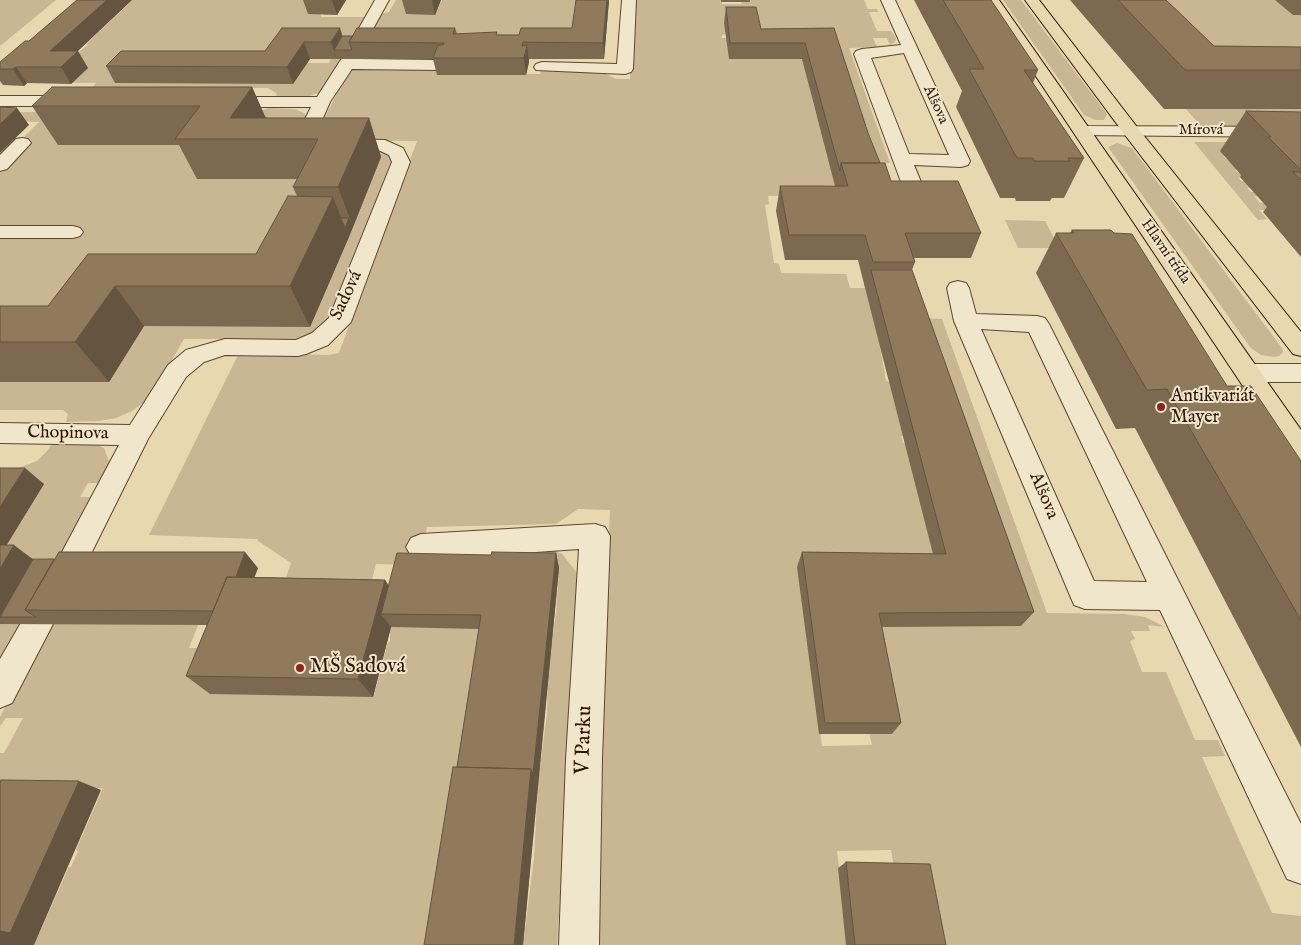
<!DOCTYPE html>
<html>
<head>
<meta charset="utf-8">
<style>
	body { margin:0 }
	canvas { display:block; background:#e7d8b0 }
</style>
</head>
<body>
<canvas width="1301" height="945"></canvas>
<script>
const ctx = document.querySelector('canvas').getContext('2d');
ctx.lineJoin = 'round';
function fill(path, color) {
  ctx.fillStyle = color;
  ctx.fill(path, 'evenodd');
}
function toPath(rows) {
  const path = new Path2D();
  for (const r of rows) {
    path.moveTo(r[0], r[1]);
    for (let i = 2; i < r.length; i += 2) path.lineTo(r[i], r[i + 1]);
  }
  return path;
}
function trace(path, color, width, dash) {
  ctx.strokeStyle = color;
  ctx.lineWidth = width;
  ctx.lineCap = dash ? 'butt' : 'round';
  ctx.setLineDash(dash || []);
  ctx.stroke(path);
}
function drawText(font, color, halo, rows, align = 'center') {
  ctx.font = font + ' "IM FELL English",serif';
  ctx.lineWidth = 4;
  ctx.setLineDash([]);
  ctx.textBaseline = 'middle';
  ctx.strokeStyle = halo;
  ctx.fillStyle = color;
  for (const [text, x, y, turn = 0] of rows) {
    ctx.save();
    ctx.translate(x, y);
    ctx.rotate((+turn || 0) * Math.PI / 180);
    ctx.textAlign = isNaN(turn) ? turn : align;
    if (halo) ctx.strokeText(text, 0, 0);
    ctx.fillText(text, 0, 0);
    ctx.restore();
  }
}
fill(toPath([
	[0,0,56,0,0,46],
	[133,0,318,0,321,17,366,17,351,44,239,83,294,83,307,63,329,63,331,58,343,58,321,92,304,98,277,97,276,93,268,88,92,88,96,83,72,83,87,68,72,57,88,45,86,44],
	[396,0,413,0,435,14,442,0,580,0,574,41,364,44,380,14,389,12],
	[634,0,721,0,722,4,742,4,741,2,750,2,750,0,864,0,868,9,877,9,878,12,869,12,877,31,891,31,896,38,895,42,890,45,887,38,873,38,877,47,849,48,890,163,869,163,836,60,764,44,744,20,724,20,726,34,722,35,722,38,727,38,730,59,803,59,813,103,837,185,824,185,826,196,768,196,769,204,765,205,774,263,779,264,781,273,846,274,850,288,865,288,879,341,886,381,889,382,903,436,901,436,903,443,905,443,938,565,805,624,822,746,872,745,869,732,871,624,1022,625,920,318,942,319,1047,613,1125,614,1145,617,1165,627,1148,625,1150,631,1131,631,1135,639,1130,641,1142,672,1166,672,1195,740,1218,740,1225,756,1202,757,1272,913,1301,916,1301,945,933,945,894,867,891,850,837,851,849,945,591,945,610,510,578,509,556,524,427,527,423,545,549,548,562,554,578,574,580,586,557,945,523,945,534,858,538,783,547,713,548,670,556,613,559,568,376,564,370,587,283,586,291,563,258,541,258,539,149,535,239,353,328,355,339,353,417,141,336,140,320,126,356,58,438,59,438,74,540,74,541,70,576,70,606,74,616,79,630,79],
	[1003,0,1021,0,1107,114,1104,120,1095,120,1084,115],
	[1152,0,1275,0,1293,14,1301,15,1301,83,1256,84],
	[269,108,295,109,304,113,307,116,307,121,291,148,372,149,389,155,393,160,333,316,322,328,296,339,184,339,150,398,132,411,116,418,99,421,66,422,68,414,63,410,0,410,0,173,29,144,0,160,0,154,16,138,23,138,39,122,15,121,0,112,254,113],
	[1185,108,1301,108,1301,126,1201,126],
	[1194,142,1301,142,1223,156,1237,169,1235,170,1237,172,1244,176,1239,178,1241,181,1245,181,1251,187,1247,188,1251,192,1255,192,1258,196,1254,196,1260,203,1264,203,1271,210,1259,210,1267,219,1258,220],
	[1117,143,1132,148,1282,348,1283,352,1279,356,1274,357,1261,355,1250,347,1108,147],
	[1005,220,1045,221,1059,248,1018,248],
	[55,440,92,442,104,448,110,464,102,483,88,483,80,497,94,497,55,565,45,565,48,558,8,558,2,552,16,469,37,461,47,451],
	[0,623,23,623,0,664],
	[199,623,189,648,228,648,212,693,374,695,388,642,390,642,390,627,480,628,441,945,34,945,69,867,71,867,78,851,76,850,103,788,28,788,0,845,0,753,4,753,23,718,6,718,0,726,0,717,49,624]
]), '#c8b792');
const street = toPath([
	[375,0,389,0,363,47,353,47,350,44,375,0],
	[622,0,636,0,633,69,631,72,625,74,536,70,534,67,536,64,542,62,617,64,622,0],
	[881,0,895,0,970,161,968,165,961,167,914,165,921,182,918,186,911,188,904,186,901,182,854,54,856,51,862,49,901,45,881,0],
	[904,53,949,155,909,154,871,58,904,53],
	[350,54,356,56,358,59,440,60,446,62,448,65,446,68,440,70,352,69,330,102,319,127,320,136,324,139,385,140,403,148,410,162,351,322,328,345,306,354,298,356,225,355,204,362,186,377,148,439,80,576,69,580,58,576,54,567,119,445,0,443,0,423,130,425,168,365,186,350,225,339,296,340,312,333,329,318,392,162,389,155,376,149,321,149,305,143,302,139,301,127,311,107,221,107,215,106,213,102,215,98,221,97,317,97,340,61,344,56,350,54],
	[0,96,73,96,79,97,81,101,79,105,73,106,0,106,0,96],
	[1082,126,1301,127,1301,137,1076,135,1073,131,1076,127,1082,126],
	[22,138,28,139,31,143,7,169,0,171,0,155,16,139,22,138],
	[0,226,73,226,80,228,83,232,80,236,73,238,0,238,0,226],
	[958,281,966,283,969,288,976,314,1037,316,1045,318,1049,324,1301,824,1301,884,1287,879,1160,610,1085,609,1074,605,954,321,947,288,950,283,958,281],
	[981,329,1029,332,1147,582,1094,581,981,329],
	[1248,364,1301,364,1301,382,1248,382,1239,379,1236,373,1239,367,1248,364],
	[595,524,605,527,610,536,602,759,599,945,559,945,566,759,579,549,421,560,411,556,406,547,411,538,421,534,595,524],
	[37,609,48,614,53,624,12,703,0,708,0,659,26,614,37,609]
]);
const primary = toPath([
	[985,0,999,0,1301,430,1301,461,1291,458,985,0],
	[1025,0,1039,0,1137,127,1301,332,1301,356,1293,354,1125,135,1025,0]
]);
trace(street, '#5f462e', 2);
trace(primary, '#321502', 2);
fill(street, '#efe6cc');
fill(primary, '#e7d8b0');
fill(toPath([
	[77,0,132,0,77,51,88,68,71,84,27,83,24,86,3,85,0,81,0,62,29,41],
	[303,0,346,0,337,15,308,14],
	[402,0,441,0,435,15,406,14],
	[609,0,604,59,529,59,529,62,526,75,437,75,433,59,310,59,293,84,115,83,106,66,265,51,282,28,342,36,353,36,455,28,457,34,519,35,572,28],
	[721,0,750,0,750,2,721,2],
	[914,0,991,0,1038,70,1033,83,1084,158,1064,198,1052,198,1050,201,1016,201,1015,198,1000,198,956,107,962,91],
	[1070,0,1166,0,1214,46,1301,47,1301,109,1164,109],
	[1275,0,1301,0,1301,15,1293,15],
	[726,7,761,29,834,28,868,133,880,163,891,181,981,233,971,258,914,258,915,262,912,270,1034,612,1021,626,882,627,901,723,892,734,819,734,797,567,802,552,933,554,865,288,858,260,785,260,776,211,780,186,835,186,802,59,729,59,724,23],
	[252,87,266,118,369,118,381,157,353,227,310,327,144,326,109,382,0,382,0,306,48,306,88,254,256,254,297,196,293,187,298,179,197,179,179,145,58,145,32,106],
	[1246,111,1301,112,1301,257,1263,212,1267,207,1240,177,1241,175,1220,151],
	[1072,230,1301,461,1301,747,1135,428,1116,429,1036,273,1056,233,1070,233],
	[0,468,44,484,6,545,33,559,258,568,254,577,385,580,389,586,491,555,556,553,559,568,523,945,457,767,479,629,391,627,373,697,210,694,186,676,207,625,0,624],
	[846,862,946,945,846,945,838,868]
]), '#7c694f');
fill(toPath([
	[107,0,132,0,60,68,50,51],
	[332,0,346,0,337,15],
	[432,0,441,0,435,15],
	[607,0,609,0,604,59,603,43],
	[340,28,345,44,334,50,336,58,331,42],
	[304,42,310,59,293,84,287,67],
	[523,42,525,56,527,45,529,62,526,75,522,46],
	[78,51,88,68,71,84,61,67],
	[16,67,27,83,24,86,13,69],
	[252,87,269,126,230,118],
	[17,108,29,125,0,153,0,124],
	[369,118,381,157,353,227,338,187],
	[333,197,349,237,310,327,290,286],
	[349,218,353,227,349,237,345,228],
	[115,286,144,326,109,382,75,342],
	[25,468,44,484,0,556,0,507],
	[14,545,43,567,0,617,0,569],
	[245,552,258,568,237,625,222,611],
	[556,553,559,568,538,783,533,774],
	[385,580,397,600,381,614,391,627,373,697,358,679],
	[531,769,538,783,523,945,514,945],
	[79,781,101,790,34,945,0,945,0,931]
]), '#655540');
const building = toPath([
	[77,0,107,0,50,51,78,51,61,67,16,67,13,69,0,69,0,62,25,41,29,41,77,0],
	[576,0,607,0,603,43,523,42,522,46,527,45,524,58,433,58,438,45,443,45,444,43,349,42,357,28,455,28,453,34,497,32,496,35,519,35,521,28,572,28,576,0],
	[943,0,991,0,1038,70,1024,70,1084,158,1068,158,1070,161,1034,161,1033,158,1017,158,969,69,984,69,943,0],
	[1118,0,1166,0,1214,46,1301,47,1301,70,1185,70,1118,0],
	[726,7,756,7,761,29,834,28,868,133,880,163,841,163,840,171,805,43,730,43,726,7],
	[282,28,340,28,331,42,304,42,287,67,106,66,121,51,265,51,282,28],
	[342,36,353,36,349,42,352,50,334,50,342,36],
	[52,87,252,87,230,118,369,118,338,187,293,187,318,139,175,139,200,106,32,106,52,87],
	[0,107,17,108,0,124,0,107],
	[1246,111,1301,112,1301,170,1268,137,1271,137,1246,111],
	[841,163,885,163,891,181,958,181,981,233,905,233,915,262,873,262,865,235,789,235,780,186,848,186,841,163],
	[1293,172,1301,172,1301,180,1293,172],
	[288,196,333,197,290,286,115,286,75,342,0,342,0,306,48,306,88,254,256,254,288,196],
	[341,218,349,218,345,228,341,218],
	[1072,230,1111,230,1114,233,1132,234,1227,386,1251,386,1301,461,1301,620,1167,389,1147,390,1056,233,1074,233,1072,230],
	[871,270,912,270,1034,612,879,613,901,723,825,723,802,552,946,554,871,270],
	[0,468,25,468,0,507,0,468],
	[0,545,14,545,0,569,0,545],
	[59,552,245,552,236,577,227,577,213,611,25,610,59,552],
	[492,552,556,553,533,774,531,769,457,767,481,615,381,614,397,553,491,555,492,552],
	[33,559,54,559,25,610,36,617,0,617,33,559],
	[227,577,385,580,358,679,186,676,227,577],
	[453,767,531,769,514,945,424,945,453,767],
	[1,780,79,781,10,933,0,931,0,783,1,780],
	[846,862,930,864,946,945,855,945,846,862]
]);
fill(building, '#907a5c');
trace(building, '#655540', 1);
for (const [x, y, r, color] of [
	[1161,407,5,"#8f2418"],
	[300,668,5,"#8f2418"]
]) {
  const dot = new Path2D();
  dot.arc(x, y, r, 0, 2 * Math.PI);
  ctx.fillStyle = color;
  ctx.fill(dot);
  trace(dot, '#efe6cc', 2);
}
drawText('15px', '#321502', '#efe6cc', [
	["Alšova",935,105,65],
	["Mírová",1201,131],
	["Hlavní třída",1165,252,55]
]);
drawText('18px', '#321502', '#efe6cc', [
	["Sadová",347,296,-65],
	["Chopinova",68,434,1],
	["Alšova",1043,496,67]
]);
drawText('18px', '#321502', '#efe6cc', [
	["Antikvariát",1171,397],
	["Mayer",1171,418]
], 'left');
drawText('21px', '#321502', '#efe6cc', [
	["MŠ Sadová",310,668]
], 'left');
drawText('21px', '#321502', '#efe6cc', [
	["V Parku",585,740,-88]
]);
</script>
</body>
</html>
